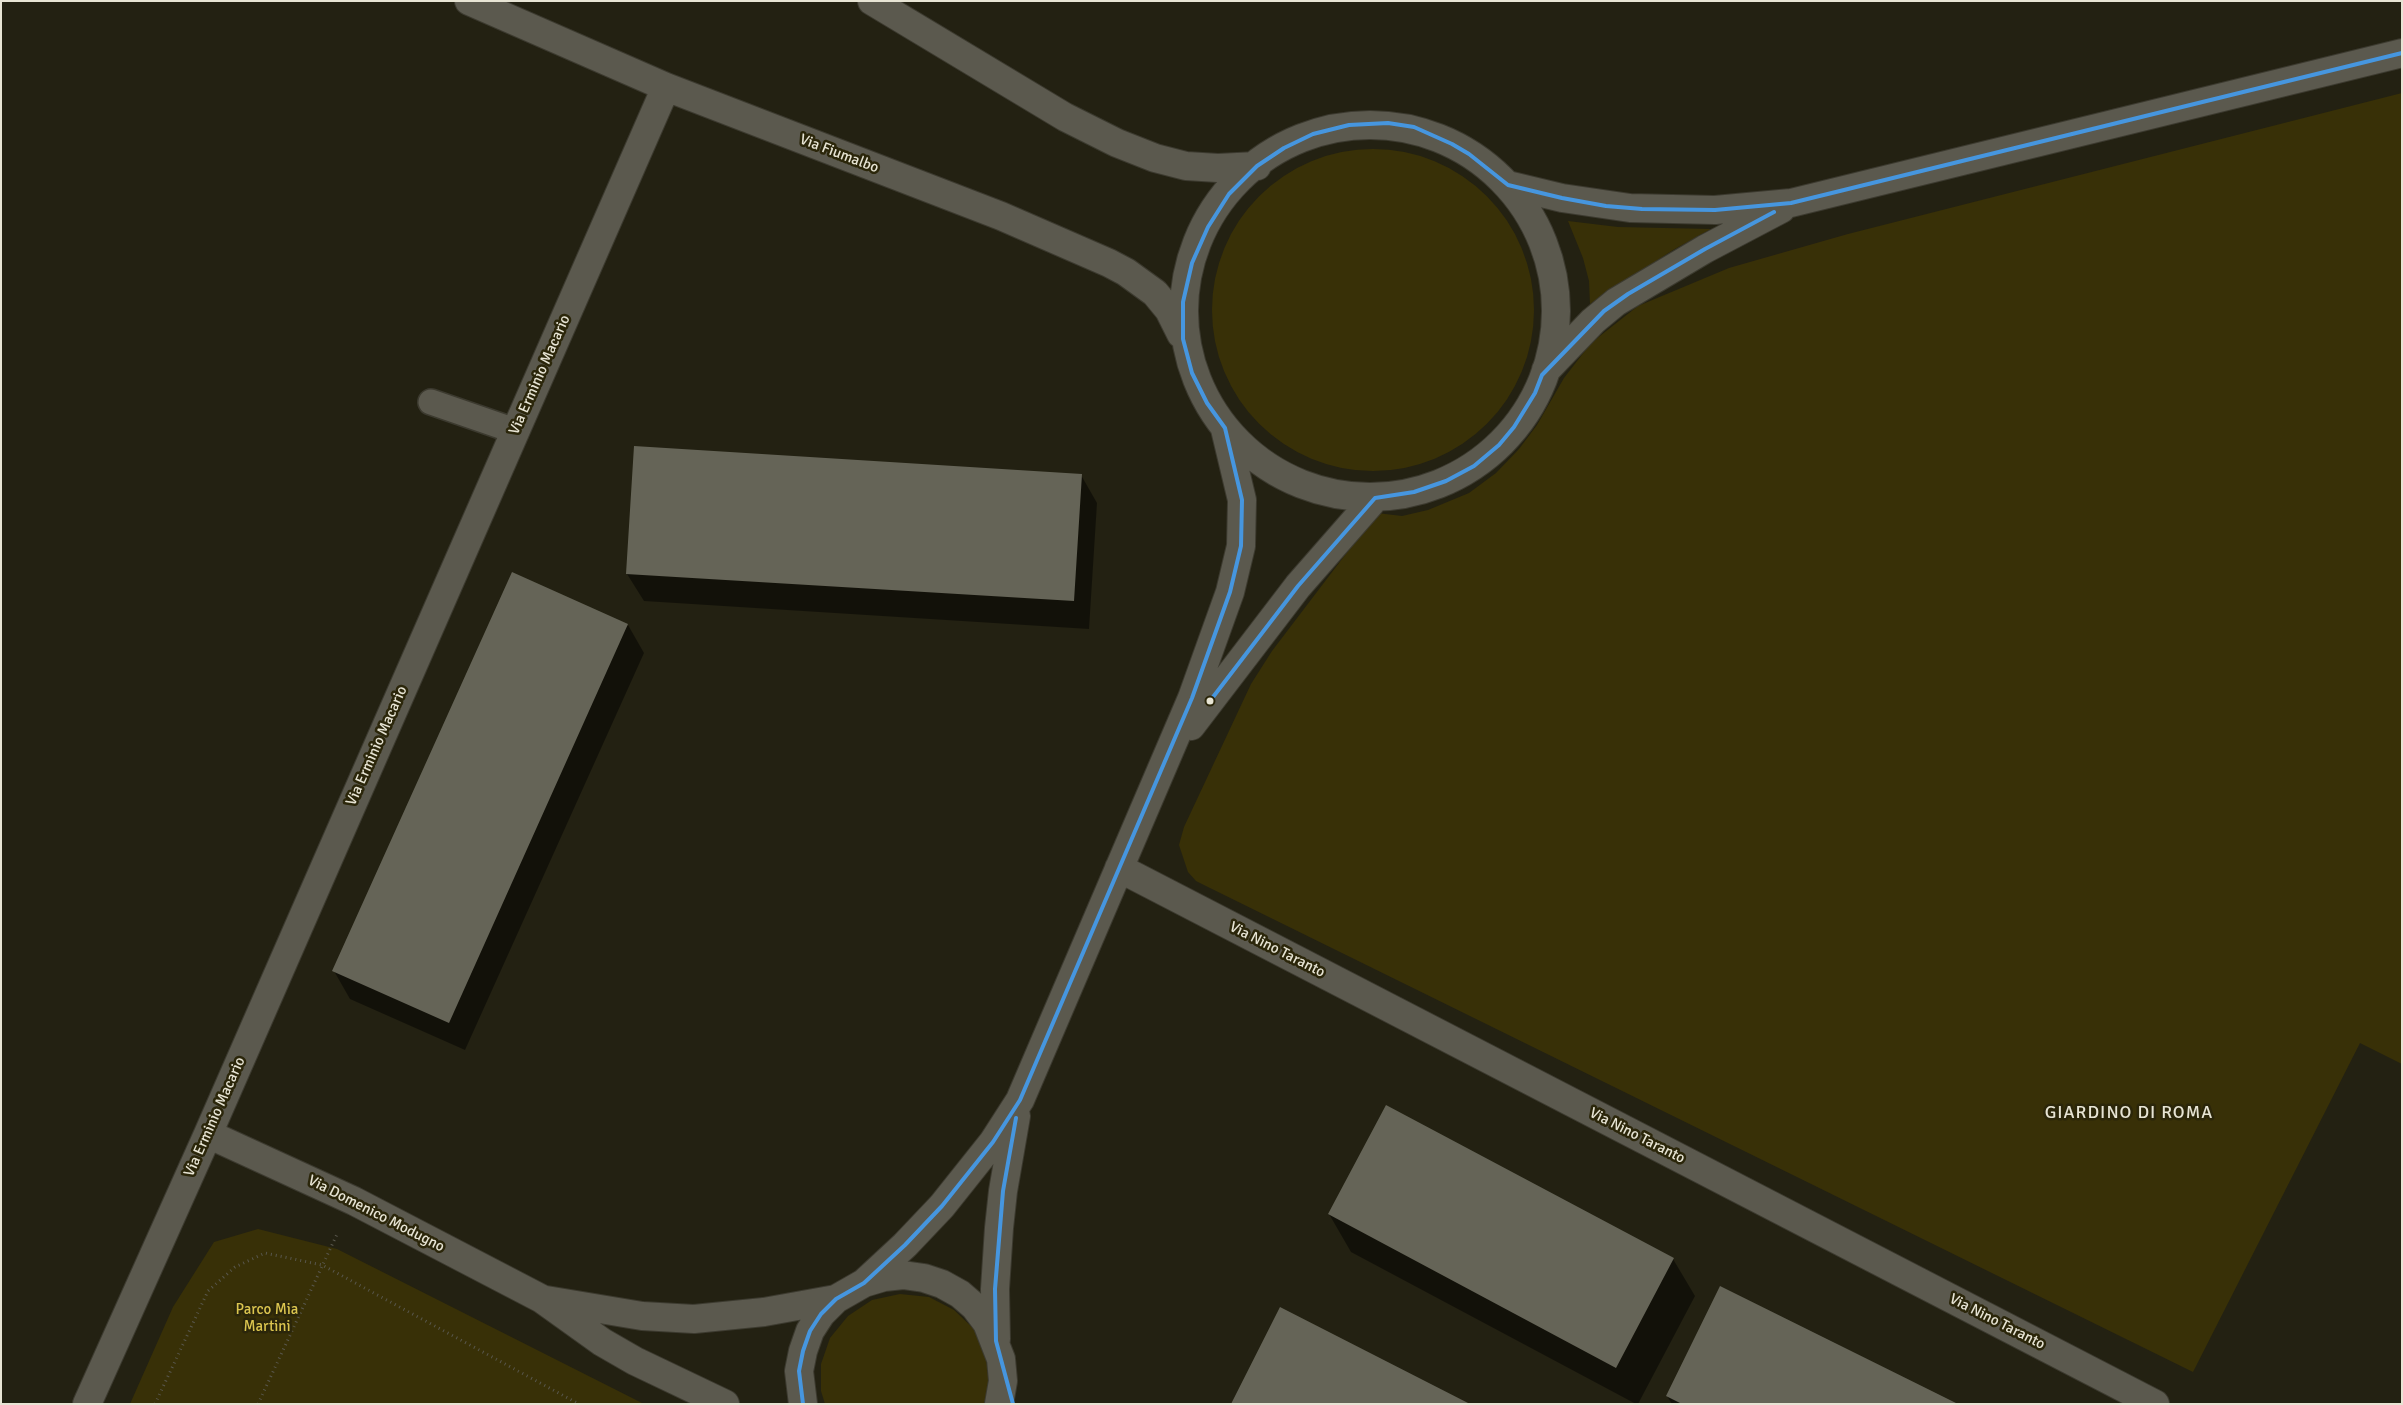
<!DOCTYPE html>
<html>
<head>
<meta charset="utf-8">
<style>
	body { margin:0 }
	#map { position:relative; width:2403px; height:1405px; overflow:hidden; background:#232112; font-family:Signika,sans-serif }
	canvas { display:block }
	.frame { position:absolute; inset:0; border:2px solid #e7e4d4; pointer-events:none }
</style>
</head>
<body>
<div id="map">
<canvas width="2403" height="1405"></canvas>
<div class="frame"></div>
</div>
<script>
const ctx = document.querySelector('canvas').getContext('2d');
ctx.lineJoin = 'round';
function fill(path, color) {
  ctx.fillStyle = color;
  ctx.fill(path, 'evenodd');
}
function toPath(rows) {
  const path = new Path2D();
  for (const r of rows) {
    if (r.length === 3) {
      path.moveTo(r[0] + r[2], r[1]);
      path.arc(r[0], r[1], r[2], 0, 2 * Math.PI);
      continue;
    }
    path.moveTo(r[0], r[1]);
    for (let i = 2; i < r.length; i += 2) path.lineTo(r[i], r[i + 1]);
  }
  return path;
}
function trace(path, color, width, dash) {
  ctx.strokeStyle = color;
  ctx.lineWidth = width;
  ctx.lineCap = dash ? 'butt' : 'round';
  ctx.setLineDash(dash || []);
  ctx.stroke(path);
}
function drawText(font, color, halo, rows, align = 'center') {
  ctx.font = font + ' Signika,sans-serif';
  ctx.lineWidth = 5;
  ctx.setLineDash([]);
  ctx.textBaseline = 'middle';
  ctx.strokeStyle = halo;
  ctx.fillStyle = color;
  for (const [text, x, y, turn = 0] of rows) {
    ctx.save();
    ctx.translate(x, y);
    ctx.rotate((+turn || 0) * Math.PI / 180);
    ctx.textAlign = isNaN(turn) ? turn : align;
    if (halo) ctx.strokeText(text, 0, 0);
    ctx.fillText(text, 0, 0);
    ctx.restore();
  }
}
fill(toPath([
	[2402,93,2402,1064,2360,1043,2193,1372,1210,888,1196,881,1188,872,1179,845,1184,827,1251,684,1272,651,1377,513,1402,516,1428,510,1469,493,1496,473,1519,449,1537,425,1564,378,1591,343,1638,306,1729,268,1848,234],
	[1373,310,161],
	[1568,221,1618,227,1711,229,1673,250,1590,304,1589,281,1583,258],
	[258,1229,337,1249,644,1404,130,1404,173,1307,214,1242],
	[900,1294,929,1297,954,1310,975,1330,986,1356,989,1385,984,1404,825,1404,821,1391,821,1364,830,1338,848,1316,872,1300]
]), '#383007');
fill(toPath([
	[1081,475,1097,503,1089,629,644,601,627,574],
	[628,625,644,653,465,1050,350,999,334,971],
	[1329,1214,1673,1259,1695,1296,1638,1404,1636,1404,1351,1252],
	[1667,1396,1955,1404,1672,1404]
]), '#0007');
fill(toPath([
	[634,446,1082,474,1074,601,626,574],
	[512,572,628,624,449,1023,332,971],
	[1386,1105,1674,1258,1616,1368,1328,1214],
	[1720,1286,1958,1404,1682,1404,1666,1396],
	[1280,1307,1470,1404,1231,1404]
]), '#656457');
const service = toPath([
	[431,402,515,431]
]);
const minor = toPath([
	[469,1,666,87,1001,216,1109,263,1126,272,1155,293,1169,310,1181,334],
	[872,1,1065,117,1117,143,1155,158,1186,166,1218,168,1257,166],
	[1370,311,186],
	[1508,185,1562,198,1630,208,1715,210,1791,203,2402,53],
	[1546,370,1593,321,1616,302,1705,249,1781,209],
	[1191,726,1298,586,1375,498],
	[1119,868,2155,1404],
	[208,1134,354,1201,542,1299,602,1342,635,1361,725,1404],
	[864,1283,905,1245,942,1206,993,1142,1020,1100,1192,698,1230,592,1241,546,1242,500,1225,429],
	[546,1300,642,1316,694,1319,764,1312,836,1299],
	[996,1339,995,1289,999,1228,1003,1191,1016,1116],
	[87,1404,208,1134,666,87],
	[803,1404,799,1371,803,1351,810,1331,821,1314,836,1299,864,1283,884,1277,903,1275,924,1278,942,1284,960,1294,975,1307,987,1323,1001,1359,1003,1381,999,1404]
]);
trace(service, '#3c3a2f', 28);
trace(minor, '#3c3a2f', 30);
trace(toPath([
	[155,1404,208,1291,235,1267,265,1253,322,1265,579,1404],
	[258,1404,338,1232]
]), '#59574d', 3, [1, 4]);
trace(service, '#5b594e', 25);
trace(minor, '#5b594e', 28);
trace(toPath([
	[1210,701,1298,586,1375,498,1414,492,1446,481,1474,466,1499,445,1514,427,1535,393,1542,375,1604,311,1628,294,1705,249,1774,212],
	[803,1404,799,1371,803,1351,810,1331,821,1314,836,1299,864,1283,905,1245,942,1206,993,1142,1020,1100,1192,698,1230,592,1241,546,1242,500,1225,428,1207,403,1192,373,1183,339,1183,302,1192,263,1208,227,1229,194,1257,166,1284,148,1313,134,1349,125,1388,123,1414,127,1452,144,1469,154,1508,185,1562,198,1606,206,1642,209,1715,210,1791,203,2402,53],
	[1013,1404,996,1341,995,1289,1003,1191,1016,1118]
]), '#4696df', 4);
for (const [x, y, r, color] of [
	[1210,701,4.5,"#e7e4d4"]
]) {
  const dot = new Path2D();
  dot.arc(x, y, r, 0, 2 * Math.PI);
  ctx.fillStyle = color;
  ctx.fill(dot);
  trace(dot, '#2b260a', 2);
}
drawText('15px', '#e7e4d4', '#2b260a', [
	["Via Fiumalbo",839,154,21],
	["Via Erminio Macario",540,375,-66],
	["Via Erminio Macario",377,746,-66],
	["Via Nino Taranto",1277,950,27],
	["Via Erminio Macario",215,1117,-66],
	["Via Nino Taranto",1637,1136,27],
	["Via Domenico Modugno",376,1214,27],
	["Via Nino Taranto",1997,1322,27]
]);
drawText('15px', '#dbc54f', '#2b260a', [
	["Parco Mia",267,1310],
	["Martini",267,1327]
]);
ctx.letterSpacing = '1px';
drawText('18px', '#e7e4d4', '#2b260a', [
	["GIARDINO DI ROMA",2129,1113]
]);
ctx.letterSpacing = '0px';
</script>
</body>
</html>
